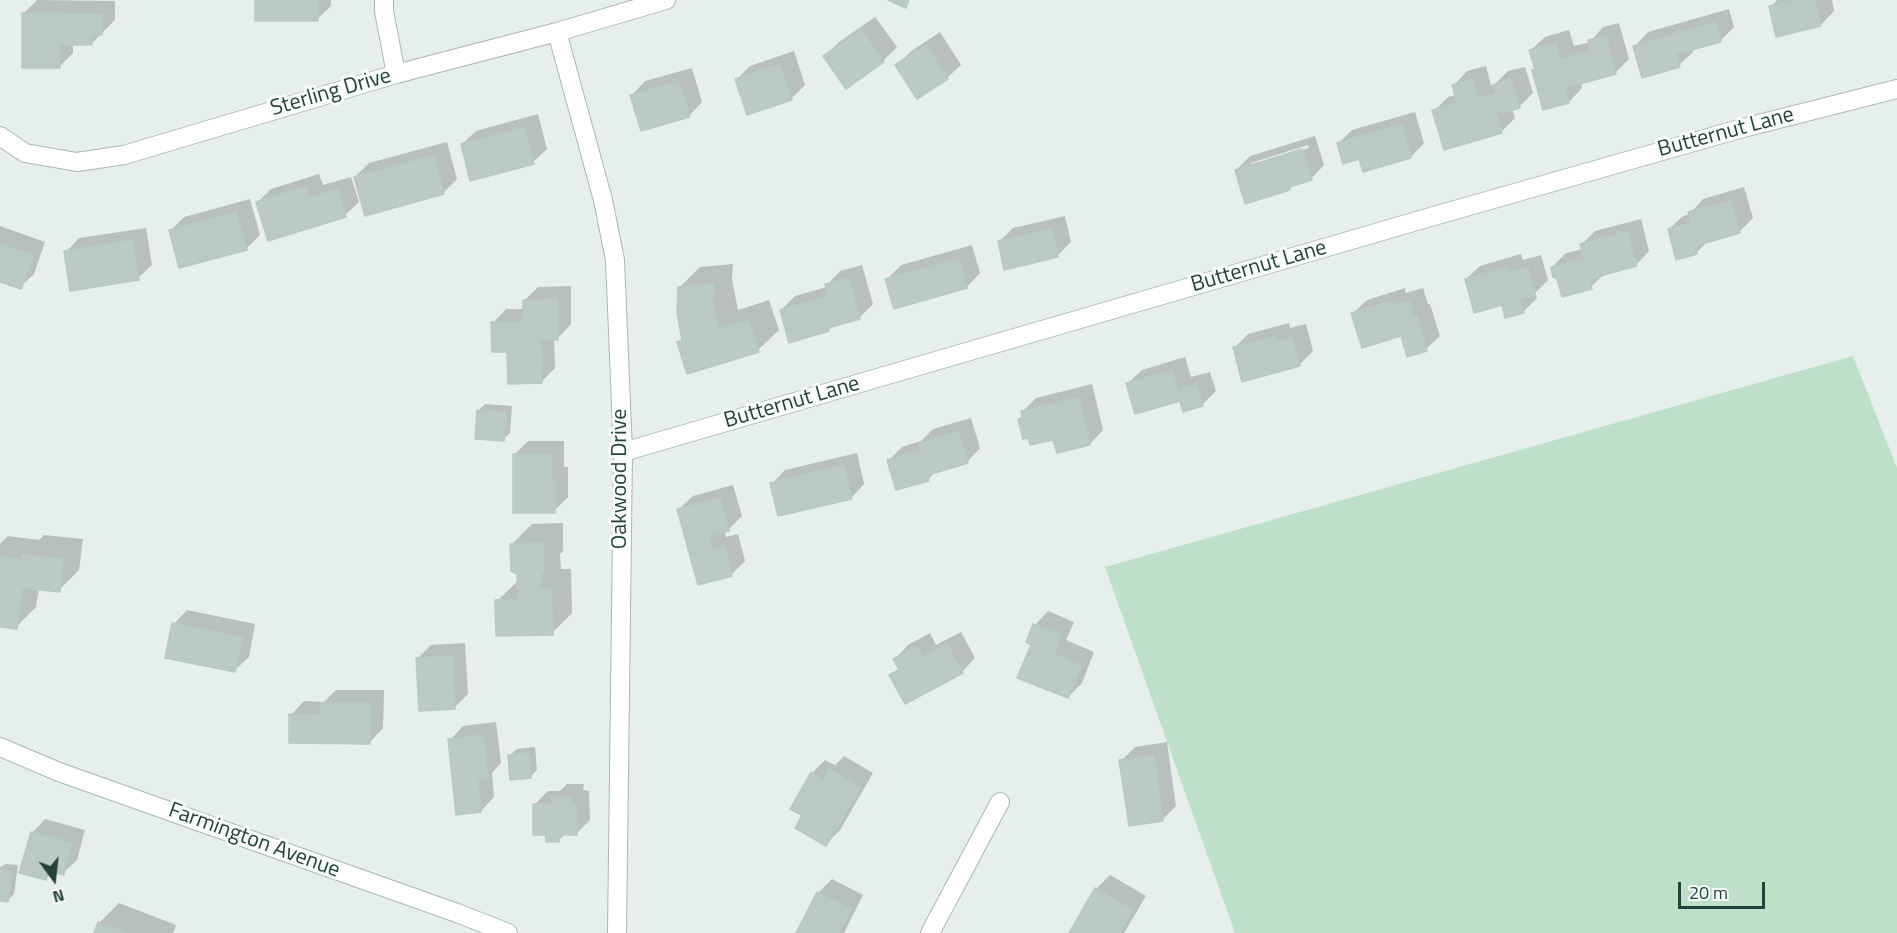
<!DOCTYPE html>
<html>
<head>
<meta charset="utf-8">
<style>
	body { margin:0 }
	#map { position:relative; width:1897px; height:933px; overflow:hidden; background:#e6efeb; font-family:"Titillium Web",sans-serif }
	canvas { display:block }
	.north { position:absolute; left:24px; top:849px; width:60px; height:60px; -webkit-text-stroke:4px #f7fbf9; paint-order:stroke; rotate:165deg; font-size:16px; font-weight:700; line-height:24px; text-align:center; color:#24423a }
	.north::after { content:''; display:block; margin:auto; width:21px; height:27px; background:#24423a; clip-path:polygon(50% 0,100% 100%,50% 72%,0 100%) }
	.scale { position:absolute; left:1678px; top:882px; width:87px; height:27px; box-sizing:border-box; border:3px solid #24423a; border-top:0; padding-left:8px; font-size:18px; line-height:21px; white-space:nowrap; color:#24423a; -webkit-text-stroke:4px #f7fbf9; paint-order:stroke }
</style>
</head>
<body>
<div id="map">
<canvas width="1897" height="933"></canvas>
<div class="north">N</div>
<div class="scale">20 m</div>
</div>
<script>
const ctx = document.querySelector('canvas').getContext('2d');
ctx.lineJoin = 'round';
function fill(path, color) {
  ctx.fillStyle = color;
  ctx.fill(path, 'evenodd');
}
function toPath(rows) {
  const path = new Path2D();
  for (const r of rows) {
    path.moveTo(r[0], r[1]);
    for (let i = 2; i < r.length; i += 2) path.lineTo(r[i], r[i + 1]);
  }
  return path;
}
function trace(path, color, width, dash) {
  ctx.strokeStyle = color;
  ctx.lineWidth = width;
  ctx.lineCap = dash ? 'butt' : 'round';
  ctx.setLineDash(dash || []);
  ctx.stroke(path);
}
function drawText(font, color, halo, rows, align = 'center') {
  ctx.font = font + ' "Titillium Web",sans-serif';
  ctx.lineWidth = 6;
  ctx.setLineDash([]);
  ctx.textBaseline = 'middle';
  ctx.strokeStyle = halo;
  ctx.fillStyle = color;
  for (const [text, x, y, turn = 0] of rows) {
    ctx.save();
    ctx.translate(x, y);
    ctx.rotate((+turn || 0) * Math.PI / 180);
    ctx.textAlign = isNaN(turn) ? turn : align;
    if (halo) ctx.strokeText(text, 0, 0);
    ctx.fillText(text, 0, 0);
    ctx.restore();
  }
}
fill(toPath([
	[1853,356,1897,468,1897,933,1235,933,1105,567]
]), '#bfe0c8');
fill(toPath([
	[37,0,115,1,115,20,91,44,73,44,73,53,60,66,24,13],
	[256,0,331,0,331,6,317,19],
	[1777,0,1832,0,1834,11,1821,25,1771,7],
	[1729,9,1734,27,1720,41,1692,48,1693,52,1679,65,1635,46,1648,32],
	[875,17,897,47,883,61,847,87,825,56,839,42],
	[1619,23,1629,59,1615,73,1581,82,1582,88,1569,102,1533,70,1536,68,1531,50,1545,37,1569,30,1574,46,1590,42,1603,27],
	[940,32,961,65,947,78,897,66,910,52],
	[794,51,805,85,791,99,737,79,750,66],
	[1486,66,1491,86,1495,84,1508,71,1525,67,1533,93,1519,107,1512,109,1515,118,1501,132,1434,111,1448,97,1456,95,1454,85,1467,71],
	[692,68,702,102,689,116,632,95,645,81],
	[1415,112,1424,143,1411,157,1360,157,1338,144,1352,130],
	[538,114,547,149,533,162,462,144,476,131],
	[1315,136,1324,165,1311,179,1294,184,1289,189,1236,170,1250,156],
	[1308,145,1309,148,1251,166,1251,163],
	[447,142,457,179,443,193,355,177,369,163],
	[319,174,323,185,351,177,359,202,345,215,258,202,271,189],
	[1744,187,1753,218,1739,232,1709,240,1696,253,1669,229,1683,216,1690,214,1703,199],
	[250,199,260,235,246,249,171,230,184,217],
	[1065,216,1071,242,1057,256,999,242,1013,228],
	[1641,219,1649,251,1636,265,1605,273,1591,287,1552,267,1566,253,1583,249,1582,244,1595,231],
	[0,226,45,242,34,274,20,287,0,280],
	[146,228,152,265,138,278,66,252,79,238],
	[972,245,980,273,967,287,887,279,901,265],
	[1521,254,1523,260,1541,255,1548,280,1535,293,1537,298,1523,312,1503,304,1466,279,1480,266],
	[733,264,732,280,738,310,769,300,779,330,758,350,679,343,684,338,680,287,700,267],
	[862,265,873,304,859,318,834,325,828,330,781,310,795,296,827,287,827,285,840,271],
	[571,286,571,324,558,338,554,338,555,368,541,382,508,350,493,323,506,309,525,309,524,301,538,287],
	[1405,288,1406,293,1423,288,1428,304,1430,304,1440,336,1426,349,1402,334,1353,313,1367,300],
	[1289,323,1290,328,1306,324,1313,351,1299,365,1234,348,1248,334],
	[1185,357,1191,377,1210,372,1216,391,1203,404,1184,410,1181,399,1128,383,1142,370],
	[1092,384,1103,430,1090,444,1058,451,1054,438,1019,419,1023,415,1023,411,1036,398],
	[485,404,512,406,510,433,503,439,479,410],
	[971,418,980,448,967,462,938,470,928,479,889,460,902,447,921,441,933,429],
	[528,441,564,441,564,467,568,467,568,497,554,511,514,455],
	[857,453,864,484,851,498,772,484,785,470],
	[733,485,742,516,728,530,724,531,726,537,738,534,745,561,732,574,699,583,679,509,693,496],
	[563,523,563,551,560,554,561,569,571,569,572,613,552,633,497,601,519,580,512,544,532,524],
	[44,535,83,539,79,570,59,590,39,588,36,607,16,627,0,626,0,544,8,536,39,540],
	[187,610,255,624,249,657,235,670,174,624],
	[1048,611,1074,622,1066,640,1094,652,1082,683,1068,697,1033,644,1035,625],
	[961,632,975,658,962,672,891,676,899,668,895,659,908,645,930,633,936,645],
	[465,643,468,694,454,708,417,659,431,645],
	[336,690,384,690,383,728,370,742,291,715,304,701,324,702],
	[496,722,501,763,492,773,494,797,481,811,450,740,463,726],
	[1167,742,1176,806,1162,820,1121,761,1135,747],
	[535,747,537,770,530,777,510,755,517,749],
	[844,756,873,773,840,830,826,844,812,773,825,760,835,765],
	[567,784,584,784,583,790,589,791,590,820,576,834,565,834,558,841,547,834,534,805,548,791,560,791],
	[45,819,85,830,77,860,63,873,54,871,46,878,32,833],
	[6,864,18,865,14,894,7,901,0,900,0,867],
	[1110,875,1146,896,1124,933,1071,933,1096,889],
	[832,879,863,895,844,933,798,933,818,893],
	[119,903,176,925,173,933,95,933,99,923]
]), '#0003');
const building = toPath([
	[255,0,318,0,318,21,255,21,255,0],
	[888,0,909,0,906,8,888,0],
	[1795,0,1815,0,1821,26,1776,37,1769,6,1795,0],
	[22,13,102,14,102,35,92,35,92,45,60,45,60,68,22,68,22,13],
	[1715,22,1721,42,1676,54,1680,67,1642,78,1633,46,1715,22],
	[861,29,884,62,846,89,823,56,861,29],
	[1606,36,1616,74,1565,88,1569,103,1543,110,1532,70,1535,69,1529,50,1556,43,1560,59,1590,51,1588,40,1606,36],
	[926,45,948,79,917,99,895,65,926,45],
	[780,64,792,100,747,115,735,79,780,64],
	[1472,79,1478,98,1495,93,1493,85,1511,79,1520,108,1501,113,1495,109,1502,133,1444,150,1432,110,1457,103,1452,85,1472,79],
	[679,81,690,117,641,131,630,95,679,81],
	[1402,124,1411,158,1363,172,1359,159,1343,164,1337,143,1402,124],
	[524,127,534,164,470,181,461,144,524,127],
	[1302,149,1312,180,1289,187,1290,190,1245,204,1235,170,1302,149],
	[434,155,444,194,365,216,354,177,434,155],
	[306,186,309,198,338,189,346,217,268,241,256,202,306,186],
	[1731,200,1740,233,1695,246,1697,254,1676,260,1668,229,1691,223,1688,212,1731,200],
	[236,212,247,250,179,268,169,230,236,212],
	[1052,229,1058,257,1004,270,998,241,1052,229],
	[1627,231,1637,266,1589,279,1592,289,1562,297,1557,279,1553,277,1551,267,1584,258,1580,244,1627,231],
	[132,240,139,280,70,291,64,251,132,240],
	[0,244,33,255,21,289,0,282,0,244],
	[959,258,967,288,894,309,885,279,959,258],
	[1508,267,1509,272,1528,267,1535,295,1520,299,1524,313,1505,318,1502,305,1474,313,1465,279,1508,267],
	[849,278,860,319,828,328,829,331,789,343,780,310,828,296,825,284,849,278],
	[714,283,713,301,718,329,749,320,759,352,687,374,677,342,682,340,677,313,678,287,714,283],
	[558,299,558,340,541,340,542,383,508,384,507,352,492,352,491,322,523,322,523,300,558,299],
	[1392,301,1393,305,1409,301,1414,317,1417,316,1427,351,1407,357,1401,336,1362,348,1351,313,1392,301],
	[1276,336,1277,341,1292,337,1300,366,1242,382,1233,347,1276,336],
	[1172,370,1178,390,1197,384,1203,406,1183,412,1180,401,1135,414,1126,383,1172,370],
	[1079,397,1090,445,1057,453,1053,440,1030,445,1028,438,1023,439,1018,419,1022,418,1021,411,1079,397],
	[477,410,507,412,504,441,475,439,477,410],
	[958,431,968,463,928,475,929,481,896,490,887,460,920,450,918,443,958,431],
	[513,454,551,454,551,480,555,480,555,513,513,513,513,454],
	[844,465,852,499,778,516,770,483,844,465],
	[720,498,729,531,709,536,712,550,725,546,732,576,698,585,677,509,720,498],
	[543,543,544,573,541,573,541,589,551,588,553,635,496,636,495,600,518,599,517,574,511,571,510,544,543,543],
	[22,554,63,559,60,592,22,588,17,629,0,627,0,557,22,560,22,554],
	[172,623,243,637,235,672,165,658,172,623],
	[1033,624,1061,635,1054,654,1082,666,1068,698,1017,678,1031,645,1026,642,1033,624],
	[947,644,963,673,905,704,889,675,899,670,893,659,916,646,923,657,947,644],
	[452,656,455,709,419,711,416,658,452,656],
	[321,703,371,703,370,744,289,743,289,714,321,715,321,703],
	[483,735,488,779,478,780,481,812,456,815,448,739,483,735],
	[529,753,531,778,510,780,508,755,529,753],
	[1154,755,1163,821,1129,826,1119,760,1154,755],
	[829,769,861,787,826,846,795,828,802,815,790,809,811,772,823,780,829,769],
	[552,797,571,797,570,804,576,804,577,835,559,835,559,842,546,842,546,835,533,835,533,804,552,804,552,797],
	[31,832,72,843,64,875,49,871,46,880,19,873,31,832],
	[0,870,12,871,8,902,0,901,0,870],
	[1095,888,1133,910,1120,933,1069,933,1095,888],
	[817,892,851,909,839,933,796,933,817,892],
	[98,922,125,933,94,933,98,922]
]);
fill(building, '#bbcac4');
trace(building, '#b8c9c2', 1.5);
const minor = toPath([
	[384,0,384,11,396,74],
	[557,32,603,200,615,260,623,452,617,933],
	[0,136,25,153,77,162,124,155,396,74,557,32,666,0],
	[623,452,1434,216,1743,128,1897,89],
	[930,933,1000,802]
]);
const secondary = toPath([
	[0,747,59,772,457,913,508,933]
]);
trace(minor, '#a8b8b2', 20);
trace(secondary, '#a4bbb3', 20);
trace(minor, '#fff', 18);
trace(secondary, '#fff', 18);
drawText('22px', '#24423a', '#f7fbf9', [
	["Sterling Drive",331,93,-16],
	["Butternut Lane",1726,133,-15],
	["Butternut Lane",1259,267,-16],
	["Butternut Lane",792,403,-16],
	["Oakwood Drive",621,479,-90],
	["Farmington Avenue",254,841,20]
]);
</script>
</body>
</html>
